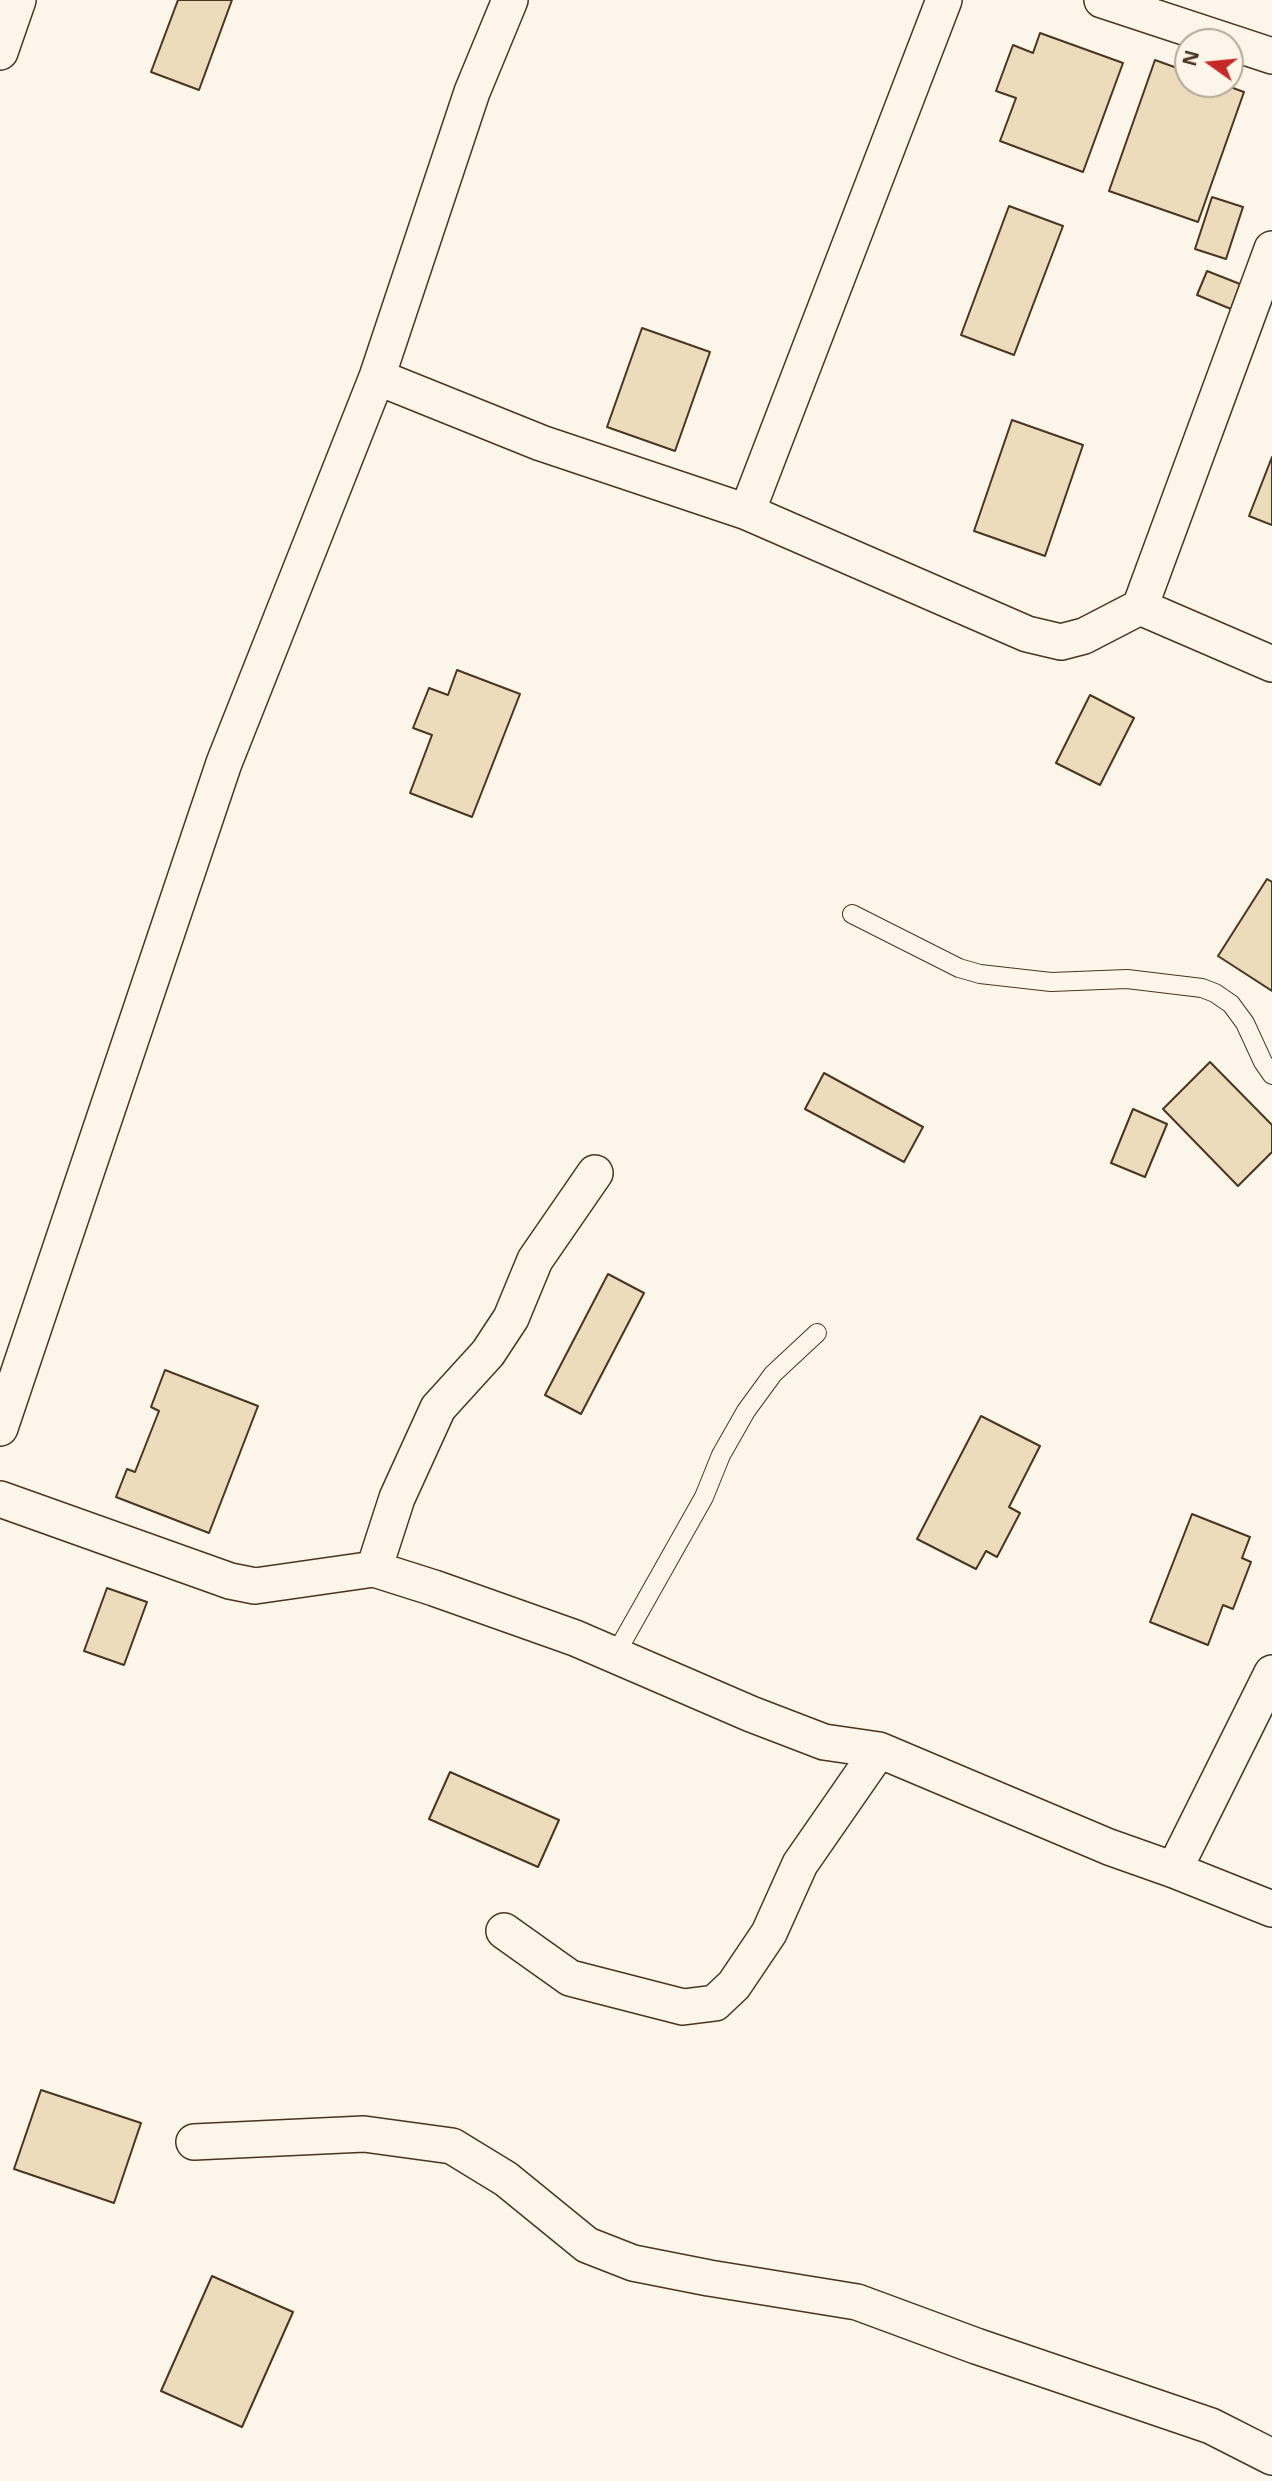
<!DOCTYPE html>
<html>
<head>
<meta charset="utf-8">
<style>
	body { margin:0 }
	#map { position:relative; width:1272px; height:2481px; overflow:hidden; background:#fbf6e9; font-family:"Open Sans",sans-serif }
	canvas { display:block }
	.north { position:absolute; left:1174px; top:28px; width:70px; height:70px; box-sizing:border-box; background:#fbf6e9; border:2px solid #b4a999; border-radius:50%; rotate:285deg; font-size:19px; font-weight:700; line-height:28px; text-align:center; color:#4a3520 }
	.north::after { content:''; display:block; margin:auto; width:24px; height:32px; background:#c62828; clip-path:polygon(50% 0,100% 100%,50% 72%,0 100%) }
</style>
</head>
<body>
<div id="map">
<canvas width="1272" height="2481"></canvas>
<div class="north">N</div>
</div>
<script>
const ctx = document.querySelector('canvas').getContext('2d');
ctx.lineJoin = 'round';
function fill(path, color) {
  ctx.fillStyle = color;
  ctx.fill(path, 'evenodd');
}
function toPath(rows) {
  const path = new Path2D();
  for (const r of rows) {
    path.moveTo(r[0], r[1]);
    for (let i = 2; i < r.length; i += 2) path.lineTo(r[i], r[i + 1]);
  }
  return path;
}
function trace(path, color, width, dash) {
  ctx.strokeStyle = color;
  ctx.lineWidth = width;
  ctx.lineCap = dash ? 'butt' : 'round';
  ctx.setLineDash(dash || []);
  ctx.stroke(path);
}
const building = toPath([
	[178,0,232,0,199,90,151,72,178,0],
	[1040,33,1123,63,1083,172,1000,141,1016,98,996,91,1013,45,1033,53,1040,33],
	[1155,60,1188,72,1188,84,1222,84,1244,92,1198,222,1109,191,1155,60],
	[1212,197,1243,207,1226,259,1195,249,1212,197],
	[1009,206,1063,226,1014,355,961,335,1009,206],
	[1207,271,1240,284,1231,309,1197,295,1207,271],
	[642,328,710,352,675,451,607,427,642,328],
	[1012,420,1083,445,1045,556,974,531,1012,420],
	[1272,457,1272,525,1249,516,1272,457],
	[457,670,520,694,472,817,410,793,432,735,413,728,429,688,448,695,457,670],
	[1090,695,1134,718,1100,785,1056,763,1090,695],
	[1267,879,1272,882,1272,991,1218,956,1267,879],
	[1210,1062,1272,1125,1272,1152,1238,1186,1163,1109,1210,1062],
	[824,1073,923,1127,904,1162,805,1109,824,1073],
	[1133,1109,1167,1124,1145,1177,1111,1163,1133,1109],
	[608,1274,644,1293,581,1414,545,1395,608,1274],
	[165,1370,258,1406,209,1533,116,1497,127,1469,135,1472,159,1411,151,1407,165,1370],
	[981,1416,1040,1446,1009,1507,1020,1513,997,1557,986,1551,976,1569,917,1539,981,1416],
	[1192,1514,1250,1537,1242,1558,1251,1562,1233,1609,1223,1605,1208,1645,1150,1622,1192,1514],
	[107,1588,147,1602,124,1665,84,1651,107,1588],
	[450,1772,559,1820,538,1867,429,1819,450,1772],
	[41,2090,141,2123,114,2203,14,2169,41,2090],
	[212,2276,293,2312,242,2427,161,2391,212,2276]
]);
fill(building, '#ecdcbc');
trace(building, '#4a3520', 2);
const service = toPath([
	[852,914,959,968,980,974,1051,982,1127,979,1202,988,1215,993,1231,1004,1245,1023,1263,1062,1272,1075],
	[615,1655,704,1497,721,1455,746,1411,773,1374,817,1333]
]);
const minor = toPath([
	[1102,0,1272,56],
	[0,52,18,0],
	[377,377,541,443,747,512,1027,634,1061,642,1084,636,1140,607,1272,249],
	[747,512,944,0],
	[1140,607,1272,664],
	[0,1428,224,763,377,377,472,92,510,0],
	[0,1499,230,1581,255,1586,374,1569,434,1588,575,1638,751,1714,824,1742,879,1750,1109,1847,1174,1870,1272,1909],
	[374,1569,397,1498,438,1408,488,1353,511,1318,535,1260,595,1173],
	[1174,1870,1272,1673],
	[504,1931,570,1978,683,2007,715,2003,734,1985,769,1933,800,1864,879,1750],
	[194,2142,364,2134,452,2146,506,2179,587,2245,633,2263,709,2278,857,2302,976,2346,1211,2426,1272,2457]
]);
trace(service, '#4a3520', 20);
trace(minor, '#4a3520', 38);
trace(service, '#fbf6e9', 18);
trace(minor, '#fbf6e9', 35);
</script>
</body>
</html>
